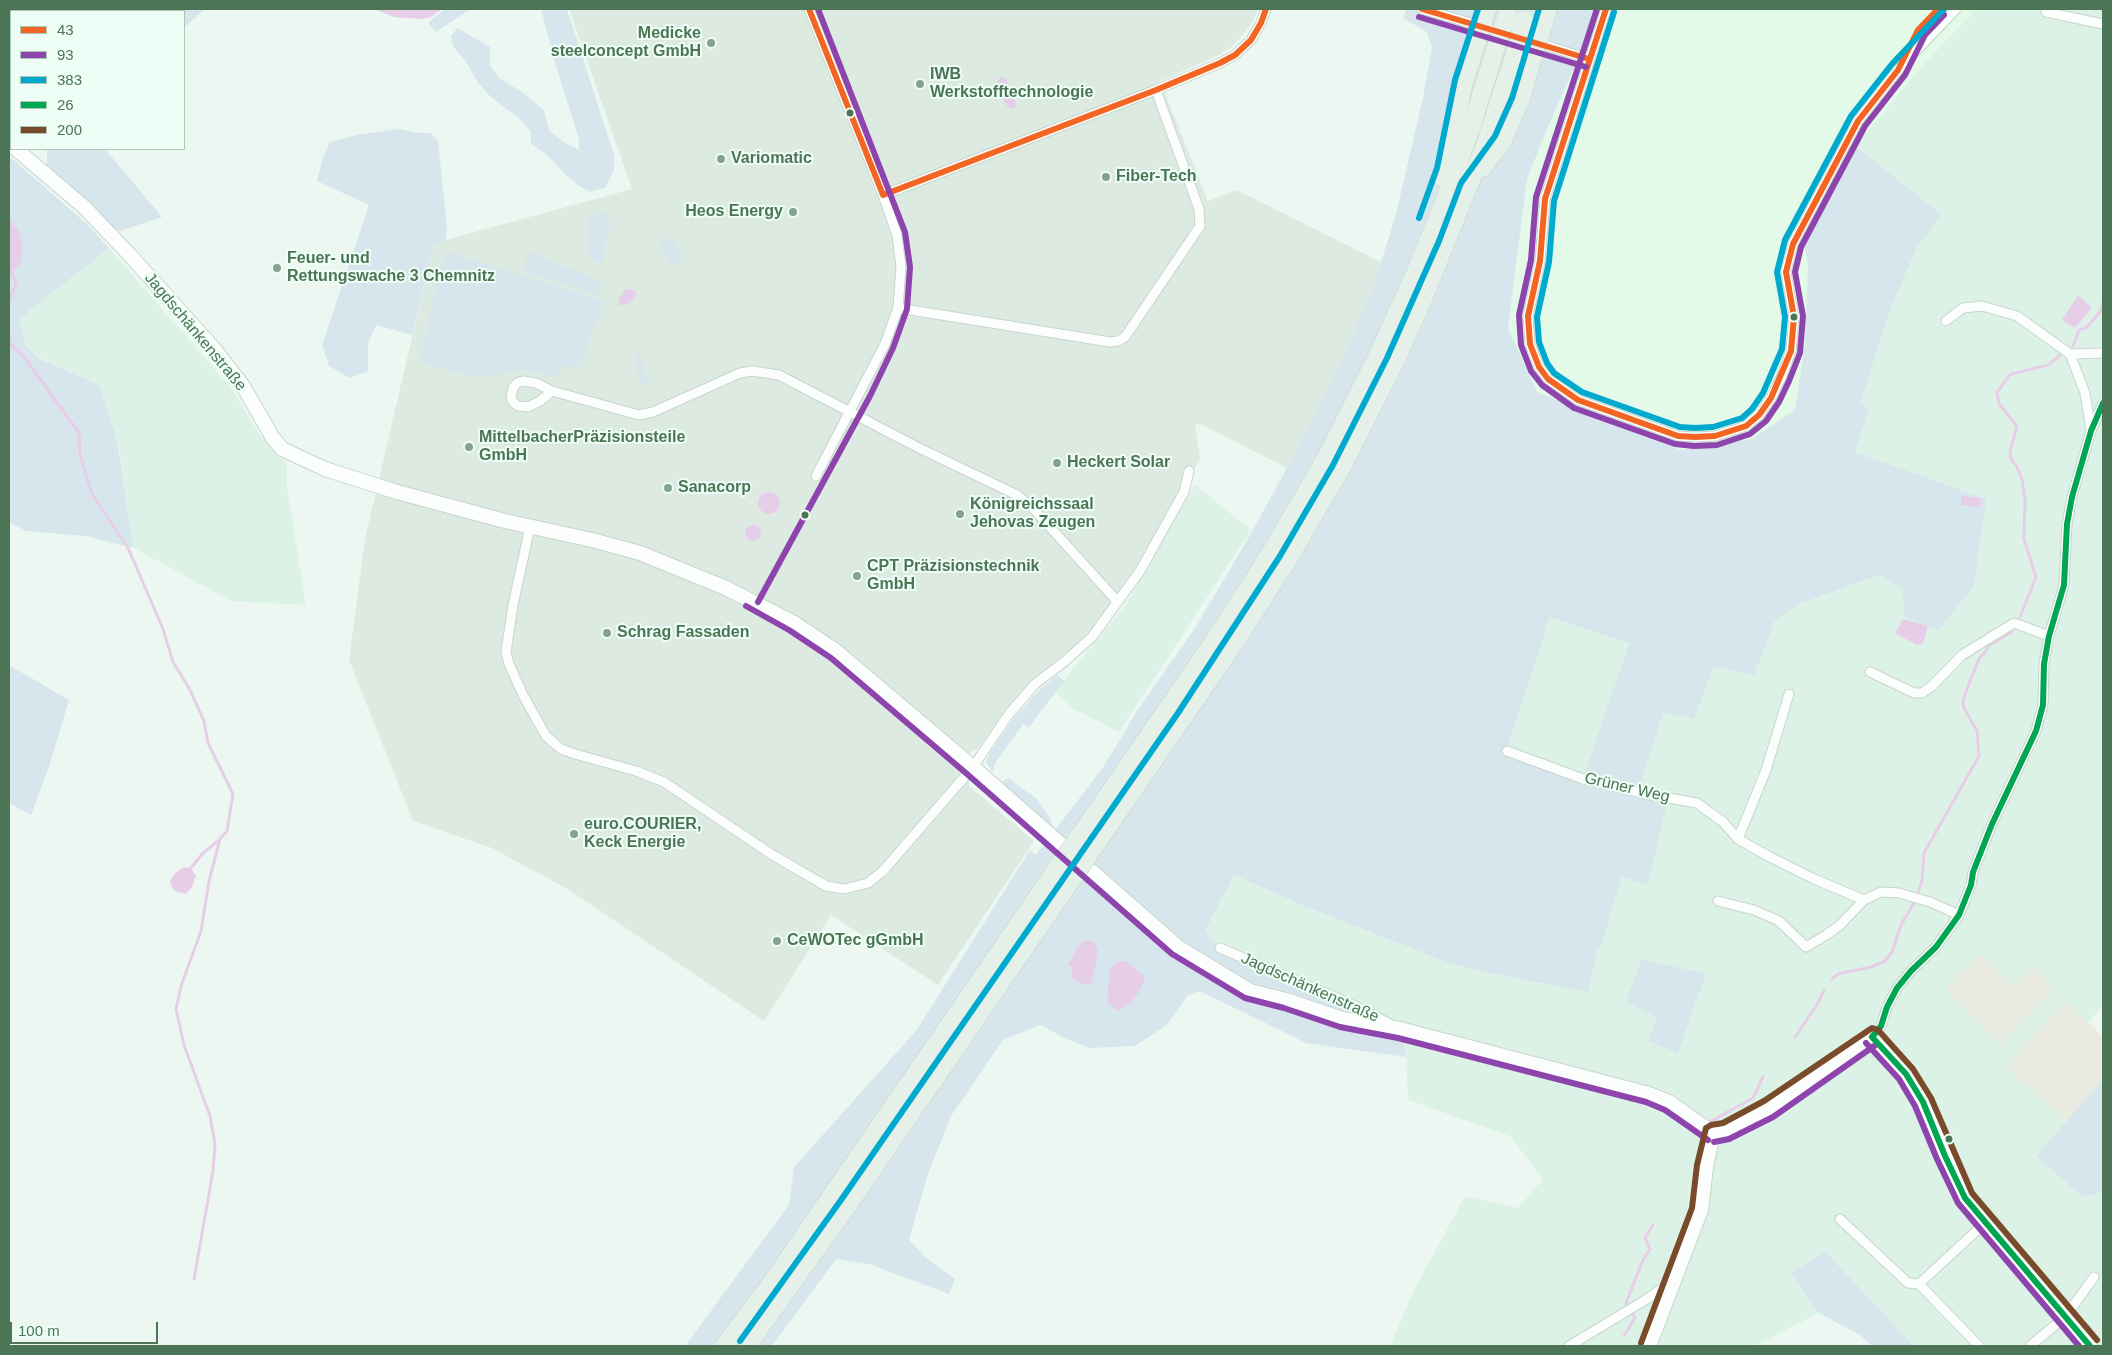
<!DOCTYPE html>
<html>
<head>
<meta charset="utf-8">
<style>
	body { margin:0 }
	#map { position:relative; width:2112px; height:1355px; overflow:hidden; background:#ecf7f2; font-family:Arial,sans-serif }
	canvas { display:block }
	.frame { position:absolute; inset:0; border:10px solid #4c7556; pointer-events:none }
	.legend { position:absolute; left:10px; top:10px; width:175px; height:140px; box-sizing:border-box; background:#eefef6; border:1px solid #adc7b6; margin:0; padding:6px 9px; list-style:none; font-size:15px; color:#4c7556 }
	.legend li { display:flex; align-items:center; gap:10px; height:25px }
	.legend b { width:25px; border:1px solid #adc7b6 }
	.scale { position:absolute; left:10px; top:1322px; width:148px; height:22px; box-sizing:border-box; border:2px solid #4c7556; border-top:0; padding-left:6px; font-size:15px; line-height:18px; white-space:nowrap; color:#4c7556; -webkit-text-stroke:4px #eefef6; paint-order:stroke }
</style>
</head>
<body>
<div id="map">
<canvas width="2112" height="1355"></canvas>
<div class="frame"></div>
<ul class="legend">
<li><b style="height:6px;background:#f26522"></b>43</li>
<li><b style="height:6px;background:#8e44ad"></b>93</li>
<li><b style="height:6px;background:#00a9ce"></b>383</li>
<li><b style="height:6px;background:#00a651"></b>26</li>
<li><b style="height:6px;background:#7a4b2a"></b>200</li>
</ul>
<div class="scale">100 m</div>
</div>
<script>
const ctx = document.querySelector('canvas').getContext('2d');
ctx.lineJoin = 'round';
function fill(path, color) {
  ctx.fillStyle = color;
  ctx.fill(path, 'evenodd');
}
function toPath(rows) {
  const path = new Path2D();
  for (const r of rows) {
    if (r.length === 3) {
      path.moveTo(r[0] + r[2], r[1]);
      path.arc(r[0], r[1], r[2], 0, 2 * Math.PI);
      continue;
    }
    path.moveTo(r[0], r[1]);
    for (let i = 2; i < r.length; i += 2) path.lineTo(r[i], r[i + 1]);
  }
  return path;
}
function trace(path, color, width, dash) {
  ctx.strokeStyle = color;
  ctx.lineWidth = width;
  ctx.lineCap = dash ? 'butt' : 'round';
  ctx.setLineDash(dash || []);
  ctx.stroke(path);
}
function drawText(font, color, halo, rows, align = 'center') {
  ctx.font = font + ' Arial,sans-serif';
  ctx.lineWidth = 4;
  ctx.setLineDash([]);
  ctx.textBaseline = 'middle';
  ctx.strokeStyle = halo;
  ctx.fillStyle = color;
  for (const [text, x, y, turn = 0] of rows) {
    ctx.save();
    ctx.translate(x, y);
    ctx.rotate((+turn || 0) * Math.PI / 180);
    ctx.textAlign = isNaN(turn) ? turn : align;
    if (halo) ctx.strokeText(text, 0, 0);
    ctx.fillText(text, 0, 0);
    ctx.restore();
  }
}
fill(toPath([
	[1976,9,2103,9,2103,1005,2088,1023,2103,1037,2103,1082,2083,1197,2103,1192,2103,1346,1914,1346,1825,1251,1790,1273,1819,1313,1755,1346,1390,1346,1412,1294,1465,1196,1518,1208,1543,1179,1510,1136,1408,1100,1406,1057,1400,1029,1220,948,1205,931,1234,875,1302,905,1446,962,1483,972,1566,988,1576,945,1600,948,1622,877,1648,884,1638,792,1663,713,1694,719,1714,665,1754,676,1775,621,1797,605,1878,575,1903,588,1986,499,1855,453,1870,409,1860,405,1892,305,1917,248,1940,214,1855,146,1921,67],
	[109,248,232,389,260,435,287,464,287,488,306,605,231,601,134,548,118,441,100,385,42,359,25,345,20,321,28,312],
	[1195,485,1251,530,1119,732,1072,708,1055,691,1124,607],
	[1550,617,1629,643,1583,779,1507,751]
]), '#ddf2e7');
fill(toPath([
	[1600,9,1976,9,1921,67,1855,146,1804,242,1808,266,1805,345,1795,410,1752,439,1681,450,1537,392,1508,328,1527,179,1547,129]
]), '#e3fae9');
fill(toPath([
	[569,9,1258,9,1253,21,1243,35,1230,48,1217,56,1160,81,1208,201,1237,190,1381,262,1371,293,1332,381,1287,468,1200,424,1199,425,1195,424,1200,459,1127,581,1102,617,1088,634,1031,682,1006,710,983,742,977,749,970,752,969,786,1034,841,938,985,831,915,764,1021,569,890,492,848,413,821,349,660,365,539,434,243,632,189]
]), '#ddeae2');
fill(toPath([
	[1981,954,2012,987,2032,966,2055,989,2000,1045,1945,988],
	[2065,1001,2103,1037,2103,1082,2067,1121,2005,1067]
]), '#e9ebe1');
fill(toPath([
	[35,9,205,9,184,28,184,11,33,11],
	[445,9,470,9,436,32,428,23],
	[541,9,567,9,614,155,614,170,606,187,590,192,578,185,567,176,548,156,531,143,531,132,521,120,490,96,478,83,467,63,453,46,451,36,457,28,490,47,490,65,499,78,522,92,544,110,549,130,562,141,579,150,579,139,555,63],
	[1407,9,1600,9,1547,129,1527,179,1508,328,1537,392,1681,450,1752,439,1795,410,1805,345,1808,266,1804,242,1855,146,1941,214,1917,248,1892,305,1860,404,1870,409,1855,452,1986,499,1974,585,1939,630,1904,617,1903,588,1878,575,1797,605,1775,621,1754,676,1714,666,1694,719,1663,713,1638,792,1668,798,1648,885,1622,877,1600,949,1598,948,1588,992,1483,972,1446,962,1302,905,1234,875,1205,931,1220,948,1400,1029,1406,1057,1306,1043,1200,991,1188,995,1167,1025,1135,1046,1090,1048,1066,1039,1041,1025,1003,1040,951,1116,928,1174,909,1240,925,1257,955,1279,949,1294,869,1264,836,1259,772,1346,685,1346,789,1205,794,1167,916,1031,1030,850,1036,855,1104,766,1137,711,1195,628,1249,537,1287,468,1332,381,1371,293,1395,218,1423,98,1432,47,1427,32,1403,18],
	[1550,617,1629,643,1583,779,1507,750],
	[399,129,419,133,431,133,438,141,447,226,446,240,434,244,412,335,376,325,368,344,368,371,350,378,329,366,322,345,369,205,317,181,322,160,330,142,357,135],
	[47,149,105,149,162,217,120,231,104,220,47,169],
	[9,156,88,225,109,248,28,312,20,321,25,345,40,359,100,385,117,440,134,548,85,536,26,531,9,522,9,278,20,263,18,230,9,218],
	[605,212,611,223,601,264,589,258,588,220,593,215],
	[673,236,683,261,670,266,660,241],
	[444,251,604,301,585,353,582,366,562,367,558,378,525,370,491,376,469,376,420,362],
	[529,252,594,278,600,283,600,296,522,271],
	[638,352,650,383,644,384,639,382,635,355],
	[9,665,69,700,49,767,31,815,9,803],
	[1058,675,1064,681,1029,727,1023,724,994,765,993,773,986,762,991,751,1014,718,1039,690],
	[1008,778,1037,799,1049,816,1053,828,1000,783],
	[1642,959,1706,974,1678,1053,1648,1041,1657,1017,1626,1002],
	[2102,1081,2103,1192,2083,1197,2036,1156],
	[1825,1251,1914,1346,1872,1346,1860,1335,1819,1313,1790,1273]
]), '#d7e6ed');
fill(toPath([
	[374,9,442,9,431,17,421,19,394,17],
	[1000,77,1006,79,1013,92,1017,107,1011,109,1007,106,1004,101,1002,92,997,82],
	[9,218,18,230,23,248,20,263,9,278],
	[629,289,634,290,637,295,630,303,619,306,619,297,624,291],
	[2078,295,2092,308,2075,328,2062,320],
	[769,503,11],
	[1962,496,1981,498,1980,507,1961,505],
	[753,533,8],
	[1903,619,1928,626,1923,644,1916,645,1895,633],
	[184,867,191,868,196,876,192,887,186,894,174,891,170,882,174,874],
	[1087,940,1094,942,1098,952,1092,983,1088,985,1076,982,1071,977,1072,967,1068,964,1077,948,1082,942],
	[1120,961,1127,962,1145,977,1142,987,1132,1002,1118,1011,1107,1002,1110,970,1115,963]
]), '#e7cee8');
trace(toPath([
	[39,11,41,9],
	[9,43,11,41],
	[9,300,16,284,12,274],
	[9,335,9,343,24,357,79,433,80,455,92,494,128,548,163,629,173,662,189,688,204,721,208,743,233,794,227,831,220,839,209,881,201,931,181,986,176,1009,184,1045,210,1116,215,1144,213,1171,194,1279],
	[2073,346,2079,330,2087,327,2093,320,2100,312,2103,303],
	[2020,617,2036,577,2024,539,2025,500,2022,479,2017,467,2011,459,2010,452,2017,426,1999,404,1997,392,2011,374,2048,365,2060,355],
	[191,868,202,854,219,840],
	[1918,892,1922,881,1924,853,1979,756,1977,731,1964,708,1963,701,1968,686,1979,659,1985,652,1990,645,2012,632],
	[1832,979,1838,974,1871,967,1885,961,1892,952,1901,925,1914,903],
	[1795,1037,1817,1005,1824,990],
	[1710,1122,1753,1098,1763,1077],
	[1624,1336,1635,1318,1626,1303,1643,1260,1650,1249,1645,1238,1653,1225]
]), '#e7cee8', 3);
const street = toPath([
	[809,9,883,195,897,235,901,267,898,308,885,344,816,476],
	[1422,9,1522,38],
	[1606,9,1545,199,1540,261,1528,316,1530,344,1539,367,1548,379,1578,400,1678,436,1695,437,1715,436,1746,426,1759,415,1771,398,1781,378,1791,351,1794,317,1786,272,1793,244,1858,121,1898,70,1956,9],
	[2046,12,2103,24],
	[1535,42,1589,59],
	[883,195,1156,90,1220,63,1235,55,1251,40,1261,23,1266,9],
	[898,308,1110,342,1118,341,1125,337,1200,226,1199,209,1156,90],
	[1946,321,1963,308,1982,306,2017,316,2070,354,2085,393,2091,431],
	[2070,354,2103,353],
	[552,391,540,401,528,407,518,406,513,402,511,397,513,388,517,383,523,381,536,383,552,391,639,415,653,412,740,373,752,371,779,375,919,448,1017,495,1030,505,1117,601],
	[530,527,513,605,506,652,509,664,523,695,546,736,561,749,575,754,636,771,664,782,771,854,826,886,844,889,868,883,883,871,973,767,1009,714,1035,684,1064,662,1092,637,1140,571,1184,492,1189,471],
	[1870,672,1914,693,1922,693,1932,686,1962,655,2014,623,2049,636],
	[1507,751,1583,779,1646,794,1697,803,1723,822,1738,839,1768,856,1812,878,1864,900,1881,892,1899,893,1930,902,1959,915],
	[1738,839,1766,770,1789,694],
	[1718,901,1754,910,1779,921,1806,947,1826,935,1839,926,1864,900],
	[1220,948,1353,1005,1388,1023],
	[1872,1037,1881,1026,1887,1007,1897,988,1911,971,1936,947,1959,915,1971,885,1973,872,1992,824,2036,731,2043,705,2044,664,2049,636,2064,585,2067,524,2072,497,2091,431,2103,403],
	[1840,1219,1908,1283,1919,1284,1985,1223],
	[1919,1284,1979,1346],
	[1569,1346,1647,1299,1674,1280],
	[2030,1346,2065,1317,2094,1277]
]);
const secondary = toPath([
	[16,149,84,207,128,253,215,350,243,386,273,438,282,449,325,469,397,492,505,521,592,540,640,553,726,588,794,623,836,651,973,767,1178,947,1250,991,1286,1000,1342,1019,1400,1029,1649,1094,1669,1102,1713,1133],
	[1713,1133,1726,1131,1769,1109,1872,1037,1906,1074,1923,1102,1945,1156,1965,1198,2090,1346],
	[1649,1346,1701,1210,1706,1167,1713,1133]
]);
const highway = toPath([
	[1543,26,1548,9],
	[1482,168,1503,140,1520,101,1532,61],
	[1443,178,1464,82,1476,44],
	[1085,828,1216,638,1273,549,1327,456,1376,359,1416,271,1448,192,1472,125,1495,50],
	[1099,840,1229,651,1287,561,1341,469,1395,362,1424,297,1484,148,1514,56],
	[724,1346,765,1292,1053,874],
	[747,1346,848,1205,1068,885]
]);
trace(street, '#c7d5cc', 11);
trace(secondary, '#c7d5cc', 16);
trace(highway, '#c6d5cb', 19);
trace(street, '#fcfefd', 9);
trace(secondary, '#fcfefd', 14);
trace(highway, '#e5f1e8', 18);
const highwayBridge = toPath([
	[1476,44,1487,9],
	[1495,50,1507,15],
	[1514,56,1524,20],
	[1532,61,1543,26],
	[1053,874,1085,828],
	[1068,885,1099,840]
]);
trace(highwayBridge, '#c6d5cb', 19, []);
trace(highwayBridge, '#e5f1e8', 18);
trace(toPath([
	[809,9,883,195],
	[1422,9,1589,59],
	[1606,9,1545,199,1540,261,1528,316,1530,344,1539,367,1548,379,1578,400,1678,436,1695,437,1715,436,1746,426,1759,415,1771,398,1791,351,1794,317,1786,272,1793,244,1858,121,1898,70,1918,30,1938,9],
	[883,195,1156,90,1220,63,1235,55,1251,40,1261,23,1266,9]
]), '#f26522', 6);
trace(toPath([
	[1597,9,1536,197,1531,260,1519,315,1521,345,1531,371,1542,385,1574,408,1675,444,1694,446,1717,445,1750,434,1766,421,1779,402,1789,381,1800,353,1803,316,1795,272,1801,247,1865,126,1905,75,1925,35,1944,15],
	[1419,17,1586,67],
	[758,602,870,396,893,348,907,309,910,267,905,232,818,9],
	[746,606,789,630,831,658,967,774,1172,954,1245,998,1284,1008,1340,1027,1398,1038,1646,1102,1665,1110,1708,1140],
	[1866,1043,1899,1079,1915,1106,1937,1159,1958,1203,2079,1346],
	[1714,1142,1729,1139,1773,1117,1877,1044]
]), '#8e44ad', 6);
trace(toPath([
	[1614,12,1554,201,1549,262,1537,317,1539,342,1547,363,1554,373,1582,392,1680,427,1695,428,1713,427,1742,418,1752,409,1763,393,1782,349,1785,317,1777,272,1785,240,1851,116,1892,64,1944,9],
	[1419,218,1437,168,1455,80,1478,9],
	[740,1341,841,1200,1178,713,1280,556,1333,465,1387,358,1439,241,1461,183,1495,136,1512,98,1539,9]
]), '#00a9ce', 6);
trace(toPath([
	[1872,1037,1881,1026,1887,1007,1897,988,1911,971,1936,947,1959,915,1971,885,1973,872,1992,824,2036,731,2043,705,2044,664,2049,636,2064,585,2067,524,2072,497,2091,431,2103,403],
	[1872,1037,1906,1074,1923,1102,1945,1156,1965,1198,2090,1346]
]), '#00a651', 6);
trace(toPath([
	[1641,1343,1692,1208,1697,1165,1706,1128,1711,1125,1723,1123,1764,1101,1872,1028,1878,1030,1913,1069,1931,1098,1972,1193,2097,1340]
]), '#7a4b2a', 6);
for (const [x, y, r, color] of [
	[711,43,5,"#84a28d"],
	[920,84,5,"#84a28d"],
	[850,113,4.5,"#4c7556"],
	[721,159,5,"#84a28d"],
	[1106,177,5,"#84a28d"],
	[793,212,5,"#84a28d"],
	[277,268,5,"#84a28d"],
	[1794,317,4.5,"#4c7556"],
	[469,447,5,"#84a28d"],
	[1057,463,5,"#84a28d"],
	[668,488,5,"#84a28d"],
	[960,514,5,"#84a28d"],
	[805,515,4.5,"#4c7556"],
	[857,576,5,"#84a28d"],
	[607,633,5,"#84a28d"],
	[574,834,5,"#84a28d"],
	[777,941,5,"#84a28d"],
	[1949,1139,4.5,"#4c7556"]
]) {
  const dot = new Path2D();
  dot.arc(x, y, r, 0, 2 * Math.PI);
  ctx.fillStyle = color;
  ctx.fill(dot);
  trace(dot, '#eefef6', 2);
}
drawText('bold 16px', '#4c7556', '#eefef6', [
	["Medicke",701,34,"right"],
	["steelconcept GmbH",701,52,"right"],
	["IWB",930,75],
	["Werkstofftechnologie",930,93],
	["Variomatic",731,159],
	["Fiber-Tech",1116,177],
	["Heos Energy",783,212,"right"],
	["Feuer- und",287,259],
	["Rettungswache 3 Chemnitz",287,277],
	["MittelbacherPräzisionsteile",479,438],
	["GmbH",479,456],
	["Heckert Solar",1067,463],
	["Sanacorp",678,488],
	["Königreichssaal",970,505],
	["Jehovas Zeugen",970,523],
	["CPT Präzisionstechnik",867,567],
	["GmbH",867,585],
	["Schrag Fassaden",617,633],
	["euro.COURIER,",584,825],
	["Keck Energie",584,843],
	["CeWOTec gGmbH",787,941]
], 'left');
drawText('16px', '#4c7556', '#eefef6', [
	["Jagdschänkenstraße",195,332,50],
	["Grüner Weg",1627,788,13],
	["Jagdschänkenstraße",1310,988,24]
]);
</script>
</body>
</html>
